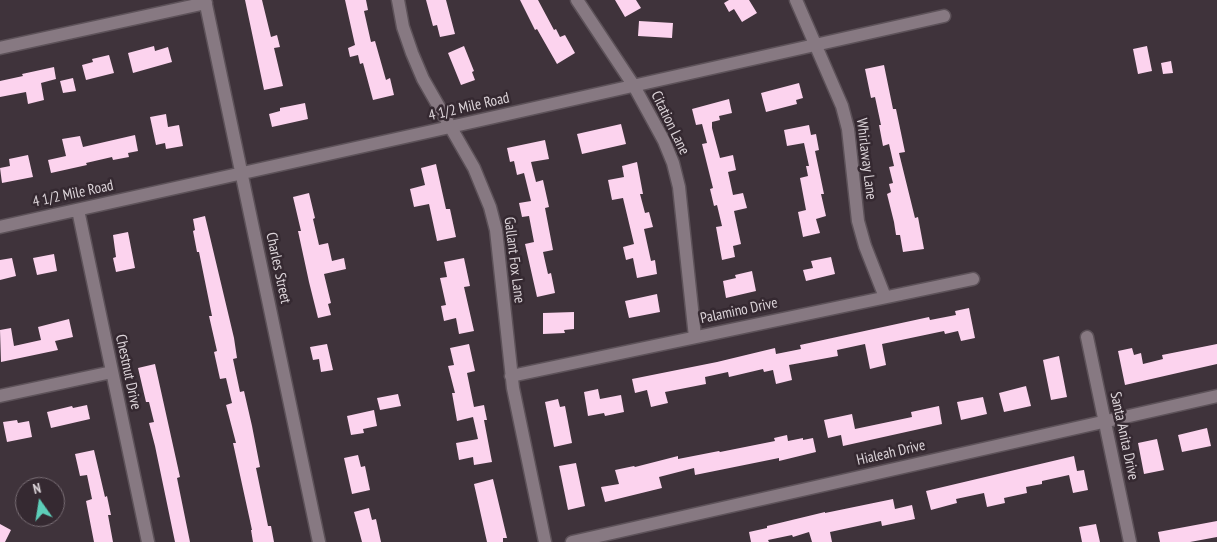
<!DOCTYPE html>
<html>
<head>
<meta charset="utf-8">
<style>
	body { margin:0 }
	#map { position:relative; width:1217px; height:542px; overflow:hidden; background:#3f333b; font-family:"PT Sans Narrow",sans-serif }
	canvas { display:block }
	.north { position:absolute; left:15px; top:477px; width:50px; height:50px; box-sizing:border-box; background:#352931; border:1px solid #786d74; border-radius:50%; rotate:347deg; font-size:14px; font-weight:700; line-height:20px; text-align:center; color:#dcd4d9 }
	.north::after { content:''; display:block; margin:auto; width:18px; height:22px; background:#5dceb9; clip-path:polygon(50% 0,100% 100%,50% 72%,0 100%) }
</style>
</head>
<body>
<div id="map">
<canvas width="1217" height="542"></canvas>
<div class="north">N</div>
</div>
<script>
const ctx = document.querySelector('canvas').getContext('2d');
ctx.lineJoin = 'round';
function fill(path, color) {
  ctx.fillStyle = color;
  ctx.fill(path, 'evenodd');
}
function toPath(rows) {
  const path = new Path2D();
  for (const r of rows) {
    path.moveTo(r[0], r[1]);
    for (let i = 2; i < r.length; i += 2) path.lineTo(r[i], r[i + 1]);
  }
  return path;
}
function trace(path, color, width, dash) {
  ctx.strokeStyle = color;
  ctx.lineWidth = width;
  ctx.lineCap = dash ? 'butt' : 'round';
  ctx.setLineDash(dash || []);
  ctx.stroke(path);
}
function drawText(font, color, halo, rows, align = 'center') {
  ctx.font = font + ' "PT Sans Narrow",sans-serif';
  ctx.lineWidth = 5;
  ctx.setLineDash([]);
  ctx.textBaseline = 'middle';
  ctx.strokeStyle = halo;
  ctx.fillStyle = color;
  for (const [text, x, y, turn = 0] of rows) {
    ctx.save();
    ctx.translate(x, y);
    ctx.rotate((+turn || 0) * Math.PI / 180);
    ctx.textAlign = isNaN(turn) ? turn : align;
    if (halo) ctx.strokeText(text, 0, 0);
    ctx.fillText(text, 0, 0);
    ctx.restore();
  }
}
fill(toPath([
	[245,0,262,0,271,37,277,35,280,47,274,48,283,86,264,90],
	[345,0,366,0,368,10,364,11,371,42,375,41,386,80,390,78,394,95,373,100,363,63,360,64,358,55,350,57,348,48,355,45],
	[426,0,446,0,455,34,440,37,437,25,433,26],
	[520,0,538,0,554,30,556,29,560,37,565,35,575,53,557,64,537,29,535,30],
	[615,0,636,0,641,8,625,17],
	[729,0,749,0,757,13,742,22,734,9,729,12,724,3],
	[639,21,673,23,672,38,638,36],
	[154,46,155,51,168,47,172,62,133,73,128,53],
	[464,46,474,71,472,72,475,80,461,85,448,53],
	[1147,46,1152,71,1138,74,1133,49],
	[109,55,114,73,86,80,82,65,93,62,92,59],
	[1171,61,1173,73,1163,74,1161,63],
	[884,65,893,109,896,109,905,152,899,153,915,218,918,217,924,249,903,252,900,235,896,235,894,222,887,194,891,192,889,184,893,183,889,167,894,166,889,144,883,146,879,125,881,125,875,97,871,98,865,69],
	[54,67,56,79,41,83,44,100,28,104,26,92,0,97,0,81,23,76,22,74],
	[73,78,76,91,63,93,60,81],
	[799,83,803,98,796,100,797,104,766,112,761,93],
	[729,99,732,113,719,116,720,120,712,122,712,128,720,158,733,155,736,170,728,172,733,195,743,193,747,208,734,211,741,244,733,246,735,257,722,260,716,227,722,226,717,205,714,206,710,189,713,188,702,144,707,143,702,124,696,125,692,109],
	[305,103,308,119,272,127,269,114,280,111,280,108],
	[166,114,168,127,179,125,183,146,166,149,165,143,156,145,150,117],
	[621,124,626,144,582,154,577,134],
	[809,125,811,135,816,134,819,150,815,151,824,194,821,194,826,216,816,219,820,233,803,237,798,212,806,210,800,178,808,176,806,166,809,166,804,143,787,146,784,130],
	[135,135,138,151,128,153,129,157,113,160,112,157,86,163,87,165,51,173,48,160,66,156,62,139,80,136,83,147],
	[545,140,549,159,531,162,536,182,543,180,549,207,545,208,553,250,543,252,548,274,551,273,555,293,537,297,525,244,534,242,529,216,522,217,519,203,531,201,524,173,517,175,514,161,510,162,507,148],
	[28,155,33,177,2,183,0,168,10,166,9,159],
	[637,162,643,194,640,194,645,213,649,212,653,227,644,229,651,261,655,260,657,274,637,278,633,258,626,260,623,247,634,244,623,198,612,200,608,180,624,177,622,166],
	[436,164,446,209,450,209,456,237,437,241,429,204,414,207,410,189,425,185,421,168],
	[309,193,315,218,313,219,319,245,328,243,332,261,344,258,346,269,324,274,331,303,328,304,331,315,318,318,309,282,298,231,301,231,293,197],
	[205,216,234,338,237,358,233,359,240,392,244,391,252,426,260,467,256,468,268,526,271,526,274,542,253,542,251,530,252,530,233,443,236,443,226,405,232,403,226,378,220,379,214,352,217,351,209,316,212,316,199,252,197,252,193,231,195,230,193,219],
	[128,232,135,268,116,272,113,258,116,257,113,235],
	[54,254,57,271,37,275,33,258],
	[831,257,835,274,806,281,803,270,813,268,811,261],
	[12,258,16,276,0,280,0,260],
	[464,258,470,286,464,287,474,331,459,334,456,318,444,321,441,306,446,305,440,278,447,277,444,262],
	[752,271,756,291,726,298,723,281,736,278,735,275],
	[657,294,660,312,629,318,625,301],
	[969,308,975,338,961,341,958,331,945,334,944,331,882,344,886,365,870,369,865,344,837,350,838,356,789,365,792,380,776,384,773,370,764,372,763,369,729,377,728,372,705,377,706,384,665,392,668,403,651,407,647,390,635,393,632,379,717,362,775,348,776,354,801,349,800,345,846,335,929,317,930,320,956,315,955,311],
	[574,312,574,329,564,330,565,333,543,334,543,313],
	[69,319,73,337,55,341,58,350,1,362,0,330,11,328,14,346,41,340,38,327],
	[327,344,333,370,321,372,319,359,313,360,310,347],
	[469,344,475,371,467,373,474,407,484,405,487,420,484,420,492,462,474,465,473,457,459,460,456,443,478,439,473,417,457,421,452,393,455,393,448,366,454,365,450,348],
	[1217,344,1217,364,1125,385,1118,351,1132,348,1134,355,1141,353,1143,364,1163,359,1162,355],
	[1059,356,1067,397,1051,400,1043,360],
	[155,364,180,477,177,478,190,542,175,542,155,446,149,423,154,422,149,402,146,402,138,368],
	[1026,386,1031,406,1004,412,999,393],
	[598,389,600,399,621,395,624,412,605,416,604,413,588,416,584,392],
	[398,394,401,406,380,410,377,398],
	[983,397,987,414,961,420,957,402],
	[558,399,560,407,565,406,572,443,554,447,545,402],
	[87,405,90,419,51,428,47,412,72,406,73,408],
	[939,406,942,424,843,446,841,435,828,438,824,420,852,414,855,429,912,417,911,412],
	[374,410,377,426,363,429,364,433,351,435,347,416],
	[17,420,18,423,29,421,32,437,7,442,3,422],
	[1207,428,1211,446,1182,452,1178,435],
	[787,435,788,441,803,438,803,440,813,438,816,452,779,461,779,458,695,475,694,468,659,477,662,488,605,502,601,487,619,484,615,470,634,466,635,467,678,456,678,459,719,451,720,452,775,441,774,438],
	[1157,439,1164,470,1144,474,1138,443],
	[94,450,105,497,107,496,111,515,108,515,113,542,94,542,86,501,92,499,87,475,80,476,75,454],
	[358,455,361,467,365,466,370,490,352,494,344,458],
	[1074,456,1077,471,1084,470,1088,490,1073,493,1069,475,1042,481,1042,484,1026,487,1027,493,1004,498,1005,503,987,507,984,493,956,499,957,503,931,510,926,491],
	[576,463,585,506,568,510,559,466],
	[493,479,507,538,503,538,503,542,487,542,474,484],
	[893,499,895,509,912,505,915,519,882,526,881,521,830,532,832,542,812,542,809,532,793,537,792,535,768,540,769,542,751,542,749,532,767,528,767,526,825,512,825,513],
	[369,508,372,520,376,519,381,542,362,542,354,512],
	[1217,521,1217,537,1190,542,1160,542,1158,532],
	[0,524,11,530,5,542,0,542],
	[1096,524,1100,542,1082,542,1079,527]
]), '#fcd3ee');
const minor = toPath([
	[205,0,319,542],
	[398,0,403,27,412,53,423,79,474,168,490,207,496,230,513,388,545,542],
	[577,0,634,86,664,141,673,163,679,187,695,337],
	[796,0,842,106,848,129,858,221,865,246,885,297],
	[0,48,206,3],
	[78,210,148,542],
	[0,227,450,127,944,16],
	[1087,337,1130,542],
	[511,376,973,279],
	[0,396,112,372],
	[572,542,1217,396]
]);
trace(minor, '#5d5259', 15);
trace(minor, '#877982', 12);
drawText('15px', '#dcd4d9', '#352931', [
	["4 1/2 Mile Road",469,107,-13],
	["Citation Lane",670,123,64],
	["Whirlaway Lane",866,159,83],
	["4 1/2 Mile Road",73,194,-12],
	["Gallant Fox Lane",514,260,83],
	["Charles Street",278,268,78],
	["Palamino Drive",739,311,-12],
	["Chestnut Drive",128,372,78],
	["Santa Anita Drive",1124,436,78],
	["Hialeah Drive",891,453,-13]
]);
</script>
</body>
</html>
